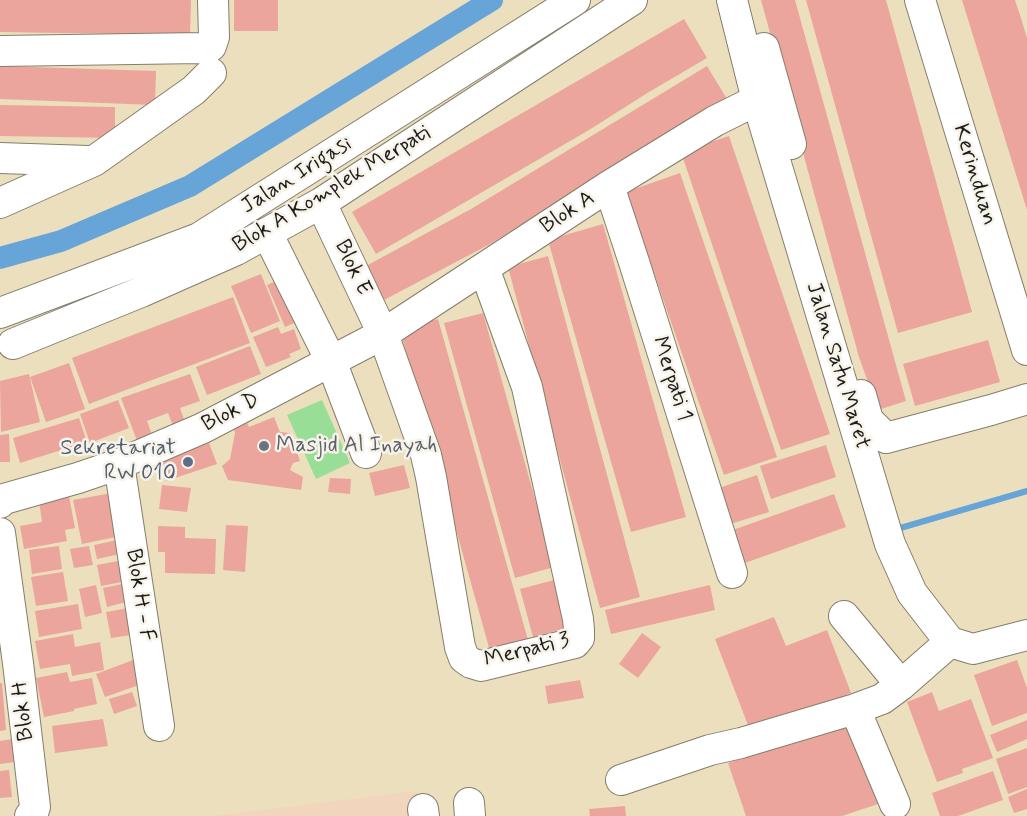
<!DOCTYPE html>
<html>
<head>
<meta charset="utf-8">
<style>
	body { margin:0 }
	canvas { display:block; background:#ecdfbd }
</style>
</head>
<body>
<canvas width="1027" height="816"></canvas>
<script>
const ctx = document.querySelector('canvas').getContext('2d');
ctx.lineJoin = 'round';
function fill(path, color) {
  ctx.fillStyle = color;
  ctx.fill(path, 'evenodd');
}
function toPath(rows) {
  const path = new Path2D();
  for (const r of rows) {
    path.moveTo(r[0], r[1]);
    for (let i = 2; i < r.length; i += 2) path.lineTo(r[i], r[i + 1]);
  }
  return path;
}
function trace(path, color, width, dash) {
  ctx.strokeStyle = color;
  ctx.lineWidth = width;
  ctx.lineCap = dash ? 'butt' : 'round';
  ctx.setLineDash(dash || []);
  ctx.stroke(path);
}
function drawText(font, color, halo, rows, align = 'center') {
  ctx.font = font + ' Mynerve,sans-serif';
  ctx.lineWidth = 5;
  ctx.setLineDash([]);
  ctx.textBaseline = 'middle';
  ctx.strokeStyle = halo;
  ctx.fillStyle = color;
  for (const [text, x, y, turn = 0] of rows) {
    ctx.save();
    ctx.translate(x, y);
    ctx.rotate((+turn || 0) * Math.PI / 180);
    ctx.textAlign = isNaN(turn) ? turn : align;
    if (halo) ctx.strokeText(text, 0, 0);
    ctx.fillText(text, 0, 0);
    ctx.restore();
  }
}
fill(toPath([
	[417,791,419,816,213,816]
]), '#f1d5bd');
fill(toPath([
	[322,400,350,463,316,479,287,415]
]), '#99de96');
trace(toPath([
	[897,529,1027,491]
]), '#67a4d8', 6);
trace(toPath([
	[0,258,61,241,190,186,492,0]
]), '#67a4d8', 22);
fill(toPath([
	[0,0,191,0,190,35,0,32],
	[234,0,278,0,278,31,234,31],
	[761,0,795,0,906,401,878,410,859,357],
	[806,0,886,0,972,312,898,333],
	[962,0,1015,0,1021,18,1027,38,1027,210],
	[684,19,707,58,649,92,589,130,376,254,352,212],
	[0,66,156,71,155,105,0,99],
	[707,66,727,99,490,244,384,300,366,266,471,209],
	[0,105,115,107,115,138,0,136],
	[729,136,830,434,781,450,681,152],
	[680,173,777,457,724,475,626,192],
	[603,224,686,517,631,532,548,240],
	[548,256,640,597,600,608,508,267],
	[261,274,280,321,251,333,231,286],
	[288,276,306,318,285,327,267,285],
	[233,297,250,343,89,404,72,358],
	[483,313,554,567,515,578,444,323],
	[438,319,528,640,490,651,400,330],
	[278,327,281,334,294,329,301,349,289,354,291,357,266,367,253,337],
	[988,340,1000,382,915,406,903,364],
	[250,346,261,374,207,395,196,367],
	[69,363,85,409,46,422,30,377],
	[29,374,40,422,1,432,0,381],
	[190,374,200,401,180,408,185,422,173,426,168,413,147,421,152,435,137,441,121,398],
	[118,400,129,428,90,443,80,414],
	[244,415,249,427,274,417,280,432,290,433,300,461,293,463,290,470,303,477,301,490,228,480,222,466,230,459,235,433,231,420],
	[79,418,87,442,20,463,13,438],
	[9,434,10,462,0,462,0,435],
	[209,443,217,464,166,481,159,459],
	[826,445,836,477,771,499,760,466],
	[404,465,410,488,375,496,369,473],
	[757,475,769,512,727,525,716,489],
	[330,478,351,479,350,494,328,492],
	[162,485,191,488,187,512,159,509],
	[112,493,121,536,82,544,73,500],
	[834,494,846,527,742,564,730,531],
	[69,496,75,528,65,530,67,541,24,549,20,526,42,522,39,501],
	[226,525,248,526,245,572,223,570],
	[158,526,185,527,185,538,216,539,215,574,165,573,165,552,158,552],
	[117,540,120,554,97,559,94,545],
	[59,546,62,569,32,574,29,550],
	[89,546,93,565,74,568,70,549],
	[118,561,122,582,101,586,97,565],
	[63,572,68,601,36,606,31,577],
	[558,579,571,627,533,637,520,589],
	[122,584,126,602,107,607,103,588],
	[96,585,102,613,85,617,79,589],
	[710,585,715,610,611,634,605,610],
	[78,604,82,629,39,637,35,611],
	[134,607,138,634,111,638,106,612],
	[774,617,786,646,827,630,851,693,751,733,715,639],
	[642,633,661,647,638,678,619,664],
	[73,634,75,647,100,642,104,670,72,676,70,664,40,669,35,641],
	[133,660,142,684,105,697,96,674],
	[1017,660,1027,688,1027,713,992,726,974,675],
	[67,672,70,682,92,678,97,704,74,709,74,711,44,717,36,678],
	[580,680,584,698,548,704,545,686],
	[0,683,2,683,6,730,0,731],
	[132,692,137,706,114,714,109,699],
	[932,692,939,711,971,699,993,758,962,769,963,773,937,782,907,702],
	[103,719,108,746,55,753,52,726],
	[1027,720,1027,739,997,752,990,735],
	[850,721,878,804,842,816,746,816,728,763],
	[12,739,15,762,0,764,0,741],
	[1027,748,1027,787,1008,794,996,759],
	[9,770,12,797,0,798,0,771],
	[993,771,1003,800,958,816,940,816,932,793],
	[1027,789,1027,809,1014,813,1008,797],
	[625,806,626,816,590,816,589,809]
]), '#eca59c');
const minor = toPath([
	[732,0,757,100,890,544,912,593,950,642,973,649,1027,635],
	[920,0,1027,350],
	[764,48,791,144],
	[0,51,201,48,211,46,214,37,213,0],
	[0,158,88,161],
	[609,186,634,262,732,573],
	[0,203,94,161,194,90,211,73],
	[321,203,383,334,426,455,431,477,460,647,464,658,471,663,481,666,575,643,579,638,579,630,578,619,527,387,484,268],
	[267,233,331,361,366,453],
	[0,313,199,238,575,0],
	[13,344,141,292,236,250,321,203,632,0],
	[861,395,868,420,886,438,991,410,1027,399],
	[119,464,159,726],
	[0,503,4,499,78,478,119,464,203,428,383,334,609,186,715,121,757,100],
	[0,533,18,663,35,807,33,813,30,816],
	[844,616,901,685],
	[855,709,895,804],
	[621,780,710,750,741,743,855,709,882,699,901,685,950,642],
	[469,803,470,816],
	[423,809,424,816]
]);
trace(minor, '#847e6c', 32);
trace(minor, '#fff', 30);
for (const [x, y, r, color] of [
	[264,446,6,"#6b7280"],
	[188,462,6,"#5c6f8a"]
]) {
  const dot = new Path2D();
  dot.arc(x, y, r, 0, 2 * Math.PI);
  ctx.fillStyle = color;
  ctx.fill(dot);
  trace(dot, '#f7f3e8', 2);
}
drawText('22px', '#1c1c1c', '#f7f3e8', [
	["Kerinduan",974,175,73],
	["Jalan Irigasi",297,176,-32],
	["Blok A Komplek Merpati",332,190,-31],
	["Blok A",568,213,-33],
	["Blok E",352,268,65],
	["Jalan Satu Maret",837,366,73],
	["Merpati 1",671,379,72],
	["Blok D",231,413,-27],
	["Blok H - F",139,595,81],
	["Merpati 3",527,651,-14],
	["Blok H",24,711,-97]
]);
drawText('22px', '#5b616d', '#f7f3e8', [
	["Masjid Al Inayah",276,446]
], 'left');
drawText('22px', '#4e5e75', '#f7f3e8', [
	["Sekretariat",176,449],
	["RW 010",176,474]
], 'right');
</script>
</body>
</html>
